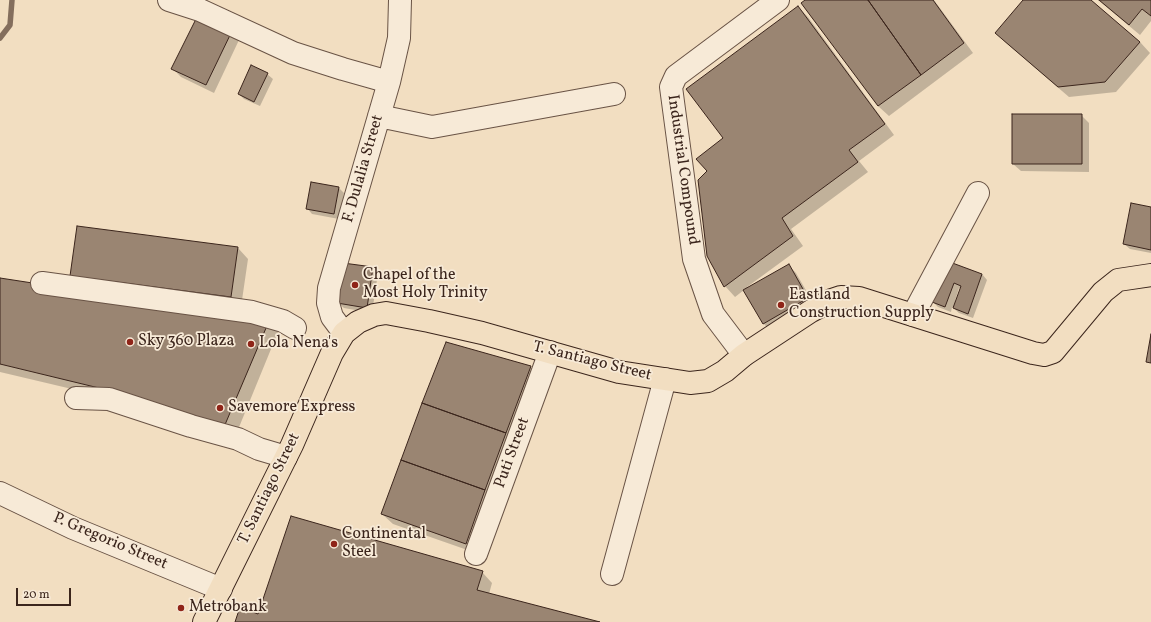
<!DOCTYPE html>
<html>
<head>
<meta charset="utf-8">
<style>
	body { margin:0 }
	#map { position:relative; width:1151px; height:622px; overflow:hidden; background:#f2dec1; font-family:Vollkorn,serif }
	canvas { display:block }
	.scale { position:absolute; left:16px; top:588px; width:55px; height:18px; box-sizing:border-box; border:2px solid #3b251c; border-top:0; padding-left:5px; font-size:12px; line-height:14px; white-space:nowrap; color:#3b251c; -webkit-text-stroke:3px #f7ead7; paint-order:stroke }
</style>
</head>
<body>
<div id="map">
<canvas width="1151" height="622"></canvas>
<div class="scale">20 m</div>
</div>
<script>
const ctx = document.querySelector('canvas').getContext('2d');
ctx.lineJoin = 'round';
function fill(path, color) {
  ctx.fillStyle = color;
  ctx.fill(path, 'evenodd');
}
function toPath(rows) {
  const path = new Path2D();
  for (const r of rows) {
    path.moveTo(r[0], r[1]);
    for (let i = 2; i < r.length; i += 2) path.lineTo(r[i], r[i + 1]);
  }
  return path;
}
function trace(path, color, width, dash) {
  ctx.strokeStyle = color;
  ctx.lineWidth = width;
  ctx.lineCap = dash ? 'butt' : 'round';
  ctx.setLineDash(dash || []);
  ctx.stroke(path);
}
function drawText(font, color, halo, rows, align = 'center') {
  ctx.font = font + ' Vollkorn,serif';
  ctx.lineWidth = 3.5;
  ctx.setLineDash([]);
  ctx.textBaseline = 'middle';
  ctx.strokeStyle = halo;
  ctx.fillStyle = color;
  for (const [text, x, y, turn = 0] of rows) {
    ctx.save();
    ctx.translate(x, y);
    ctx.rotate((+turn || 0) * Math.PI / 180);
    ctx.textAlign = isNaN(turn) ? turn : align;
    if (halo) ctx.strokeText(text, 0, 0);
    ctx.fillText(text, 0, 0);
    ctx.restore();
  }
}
fill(toPath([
	[807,0,934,0,973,53,889,116,878,106],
	[1025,0,1090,0,1140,42,1150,53,1116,92,1069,97,1006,43,996,33],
	[1098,0,1151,0,1151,21,1140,35],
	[798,7,808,17,894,135,859,161,868,172,791,229,803,246,747,287,748,289,788,265,796,273,815,306,771,331,764,324,744,290,735,297,725,286,708,172,724,138],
	[231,32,239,40,214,93,181,77,173,69],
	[267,74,273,79,260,106,244,99,239,94],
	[1081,115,1089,123,1089,172,1021,171,1013,164],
	[339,188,344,193,339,219,312,214,307,208],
	[1151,208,1151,253,1130,249,1124,244],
	[78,227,238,248,248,259,241,307,81,286],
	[948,262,982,274,987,280,973,318,959,313,952,307,951,312,938,307,933,302],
	[959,288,961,288,956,301,955,301],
	[372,268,378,273,372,313,344,308,338,303],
	[0,279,268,322,278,332,235,437,110,398,0,372],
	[530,367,541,377,476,553,393,524,382,514],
	[482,572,492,583,489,594,596,622,236,622,259,615]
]), '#0003');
trace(toPath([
	[0,38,10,25,12,0]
]), '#846e5d', 5.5);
const building = toPath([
	[805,0,868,0,921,75,878,106,801,3,805,0],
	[868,0,933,0,964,43,921,75,868,0],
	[1023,0,1091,0,1140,42,1105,82,1058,87,995,33,1023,0],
	[1099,0,1151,0,1151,16,1142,9,1129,25,1099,0],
	[798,6,885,124,849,150,858,162,782,218,793,236,724,287,707,256,698,180,707,171,696,159,723,138,686,89,798,6],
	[198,15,232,31,206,85,171,69,198,15],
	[251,65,268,73,254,102,238,94,251,65],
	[1012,114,1082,114,1082,164,1012,164,1012,114],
	[311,182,339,187,334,214,306,209,311,182],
	[1131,203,1151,207,1151,250,1123,244,1131,203],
	[77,226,238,247,231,297,70,276,77,226],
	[947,261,982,274,968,314,953,308,961,286,954,283,945,307,932,302,947,261],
	[343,263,373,267,367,308,337,303,343,263],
	[789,264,808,298,763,324,743,290,789,264],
	[0,278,91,292,269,321,224,427,99,388,0,364,0,278],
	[1151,334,1151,363,1146,362,1151,334],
	[446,342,531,366,506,433,422,403,446,342],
	[422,403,506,433,485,490,401,460,422,403],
	[401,460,485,490,466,544,381,514,401,460],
	[291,516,483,571,477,590,600,622,235,622,240,607,258,614,291,516]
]);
fill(building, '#9a8572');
trace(building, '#3b251c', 1);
const minor = toPath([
	[169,0,200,10,293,53,343,69,389,82],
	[379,116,432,127,614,94],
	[42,283,252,312,283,321,295,328],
	[913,315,978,193],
	[344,333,332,317,328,303,329,288,389,82,399,38,400,0],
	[744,355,713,314,694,259,671,87,676,76,778,0],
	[76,398,109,399,191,426,238,439,259,449,286,457],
	[0,493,73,528,221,589],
	[476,554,550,352],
	[612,574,665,379]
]);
const major = toPath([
	[204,622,292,445,332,353,344,333,358,322,374,315,386,313,429,321,482,333,619,372,690,383,708,381,725,371,744,355,811,311,832,300,841,297,859,298,1033,353,1044,355,1053,352,1103,292,1118,280,1151,275]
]);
trace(minor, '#695345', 24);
trace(major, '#3b251c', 24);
trace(minor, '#f7ead7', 22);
trace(major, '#f2dec1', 22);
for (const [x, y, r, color] of [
	[355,285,4,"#8f2418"],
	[781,305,4,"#8f2418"],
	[130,342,4,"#8f2418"],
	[251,344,4,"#8f2418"],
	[220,408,4,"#8f2418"],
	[334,544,4,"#8f2418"],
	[181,608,4,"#8f2418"]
]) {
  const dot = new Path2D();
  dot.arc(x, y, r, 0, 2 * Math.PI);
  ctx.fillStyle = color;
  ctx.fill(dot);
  trace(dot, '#f7ead7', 1.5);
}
drawText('16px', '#3b251c', '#f7ead7', [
	["F. Dulalia Street",364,169,-74],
	["Industrial Compound",682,170,82],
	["T. Santiago Street",592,362,14],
	["Puti Street",513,453,-70],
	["T. Santiago Street",270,489,-64],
	["P. Gregorio Street",110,542,23]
]);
drawText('16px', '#3b251c', '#f7ead7', [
	["Chapel of the",363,276],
	["Most Holy Trinity",363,294],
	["Eastland",789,296],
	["Construction Supply",789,314],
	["Sky 360 Plaza",138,342],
	["Lola Nena's",259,344],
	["Savemore Express",228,408],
	["Continental",342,535],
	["Steel",342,553],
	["Metrobank",189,608]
], 'left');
</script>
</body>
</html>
